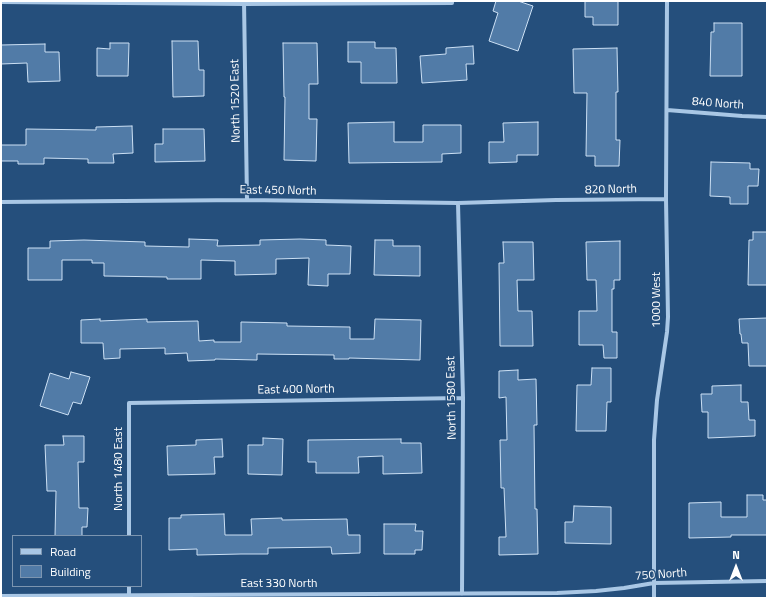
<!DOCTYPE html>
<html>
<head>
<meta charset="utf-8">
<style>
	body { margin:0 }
	#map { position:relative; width:768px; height:599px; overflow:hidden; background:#254f7c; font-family:"Titillium Web",sans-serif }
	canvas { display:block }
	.frame { position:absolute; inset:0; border:2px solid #fff; pointer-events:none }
	.legend { position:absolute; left:12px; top:535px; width:130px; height:52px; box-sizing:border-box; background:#254f7c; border:1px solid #7c95b0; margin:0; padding:5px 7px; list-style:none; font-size:12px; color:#fff }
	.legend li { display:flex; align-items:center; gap:8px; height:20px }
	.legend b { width:20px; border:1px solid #7c95b0 }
	.north { position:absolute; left:716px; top:547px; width:40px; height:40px; -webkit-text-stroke:3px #254f7c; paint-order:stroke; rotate:0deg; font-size:11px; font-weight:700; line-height:16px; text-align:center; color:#fff }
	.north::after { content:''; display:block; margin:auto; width:14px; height:18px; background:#fff; clip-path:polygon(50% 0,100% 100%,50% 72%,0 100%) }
</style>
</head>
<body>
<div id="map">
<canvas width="768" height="599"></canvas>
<div class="frame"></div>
<ul class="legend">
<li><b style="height:5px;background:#a9c7e5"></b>Road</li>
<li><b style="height:11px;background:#517ba7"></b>Building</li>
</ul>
<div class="north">N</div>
</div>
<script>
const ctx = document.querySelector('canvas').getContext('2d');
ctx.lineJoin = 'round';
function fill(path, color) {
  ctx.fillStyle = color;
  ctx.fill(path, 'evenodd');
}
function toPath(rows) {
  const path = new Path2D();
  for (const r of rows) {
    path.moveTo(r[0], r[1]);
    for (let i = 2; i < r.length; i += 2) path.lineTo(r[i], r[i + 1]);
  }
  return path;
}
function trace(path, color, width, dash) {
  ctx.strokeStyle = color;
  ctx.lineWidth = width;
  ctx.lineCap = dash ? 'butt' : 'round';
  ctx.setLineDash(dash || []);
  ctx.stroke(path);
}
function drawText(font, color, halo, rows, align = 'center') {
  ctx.font = font + ' "Titillium Web",sans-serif';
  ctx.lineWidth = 3;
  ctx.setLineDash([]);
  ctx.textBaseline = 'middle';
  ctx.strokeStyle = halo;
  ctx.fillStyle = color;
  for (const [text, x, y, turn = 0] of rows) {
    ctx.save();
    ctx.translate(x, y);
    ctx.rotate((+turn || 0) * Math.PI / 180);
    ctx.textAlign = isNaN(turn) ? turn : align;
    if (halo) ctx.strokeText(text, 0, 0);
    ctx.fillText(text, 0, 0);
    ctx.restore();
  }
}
const building = toPath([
	[496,1,518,1,533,6,518,51,489,41,498,13,493,11,496,1],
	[585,1,618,1,618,25,593,25,593,17,585,17,585,1],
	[714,23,742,23,742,76,710,76,711,32,714,32,714,23],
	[172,41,198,41,199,70,204,70,204,96,173,97,172,41],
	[348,42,375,42,375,48,396,48,397,83,361,83,361,62,348,62,348,42],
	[110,43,129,43,128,76,97,76,97,48,110,49,110,43],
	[283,43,317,43,318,84,309,84,309,119,317,119,316,161,284,160,285,97,284,97,283,43],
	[45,44,45,52,59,52,60,81,28,82,27,63,1,64,1,45,45,44],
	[473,46,474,64,466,64,467,80,422,83,420,56,446,54,446,48,473,46],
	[617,48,618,92,616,92,616,140,620,140,619,166,595,166,595,156,586,156,587,93,574,93,573,49,617,48],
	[394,122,394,142,423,142,423,125,461,125,461,153,442,154,442,162,349,163,348,123,394,122],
	[538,122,538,155,517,155,517,162,489,163,489,142,504,142,503,123,538,122],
	[132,126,133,153,113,154,114,163,88,163,88,159,44,158,44,164,18,164,18,161,1,161,1,145,26,145,26,129,96,130,96,127,132,126],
	[163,129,204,129,205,161,155,162,155,144,163,144,163,129],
	[711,162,750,163,750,169,759,169,758,186,748,186,748,204,730,204,730,197,710,196,711,162],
	[753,232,767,232,767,285,748,285,749,240,753,240,753,232],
	[189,239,218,240,217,246,260,245,260,240,300,239,326,240,326,245,351,246,350,274,328,274,328,286,308,285,309,258,276,259,276,274,235,275,235,261,201,260,201,279,167,279,167,277,104,276,104,263,92,263,92,260,62,260,62,280,28,280,28,248,50,248,50,241,84,240,145,242,145,246,189,247,189,239],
	[375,240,393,240,393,246,420,246,420,276,374,275,375,240],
	[620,241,620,280,614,280,614,289,612,289,612,332,617,332,617,358,604,358,603,345,579,345,579,311,597,311,596,280,587,280,586,242,620,241],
	[503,242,533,242,534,280,517,280,518,311,532,311,533,346,500,346,499,263,504,263,503,242],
	[767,318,767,366,749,366,748,343,742,343,741,334,740,334,739,319,767,318],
	[100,319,100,321,147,319,147,322,198,321,199,341,214,340,214,342,241,342,241,322,287,323,287,326,350,327,350,339,374,339,375,319,421,320,420,360,349,358,349,359,334,359,334,355,257,354,257,360,215,359,215,360,188,361,187,353,165,354,165,348,120,349,120,358,104,359,103,343,81,343,81,320,100,319],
	[592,368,611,368,611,402,607,402,606,431,576,431,577,385,591,385,592,368],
	[518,370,518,380,536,379,537,425,534,425,535,509,537,509,538,554,499,555,499,537,506,537,504,488,501,488,500,440,507,440,506,397,499,398,499,371,518,370],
	[71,372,90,377,81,404,73,402,68,415,40,406,50,373,69,379,71,372],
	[741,385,741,402,748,402,749,420,755,420,755,436,708,438,708,412,702,412,701,394,712,394,712,386,741,385],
	[63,436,84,436,84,462,78,462,79,508,88,508,87,527,82,527,82,536,55,536,56,491,47,491,45,445,64,445,63,436],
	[263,438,283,439,282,475,248,474,248,445,263,445,263,438],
	[222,439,223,457,214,457,215,474,168,475,167,446,196,445,196,440,222,439],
	[401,439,401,443,421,443,422,473,383,474,383,456,358,457,359,473,316,473,316,462,308,462,308,440,401,439],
	[747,495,763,495,763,500,767,500,767,535,731,535,731,537,689,538,689,503,721,502,721,517,747,517,747,495],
	[574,506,611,507,611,544,565,543,565,522,573,522,574,506],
	[224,514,225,535,252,535,251,519,282,518,282,520,347,519,348,535,360,535,360,553,332,554,331,547,268,548,268,554,241,554,197,555,197,549,169,550,169,518,181,518,181,515,224,514],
	[384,524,416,524,415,531,423,531,422,550,415,550,415,554,384,554,384,524]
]);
fill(building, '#517ba7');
trace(building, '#cce0f4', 1);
trace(toPath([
	[244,1,247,200],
	[1,2,244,4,452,3,452,1],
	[667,110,742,116,767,117],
	[1,202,247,200,458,203,556,200,666,199],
	[458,203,463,398,462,594],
	[129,536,129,403,463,398],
	[129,586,129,595],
	[1,596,557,593,596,591,624,588,654,583,767,581],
	[654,598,654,440,657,400,667,332,668,317,666,199,667,1]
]), '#a9c7e5', 4);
drawText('12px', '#fff', '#254f7c', [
	["North 1520 East",236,101,-91],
	["840 North",718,104,4],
	["820 North",611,190,-1],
	["East 450 North",278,191,1],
	["1000 West",657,300,-90],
	["East 400 North",296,390,-1],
	["North 1580 East",452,398,-91],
	["North 1480 East",119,469,-90],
	["750 North",661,575,-4],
	["East 330 North",279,584]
]);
</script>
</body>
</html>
